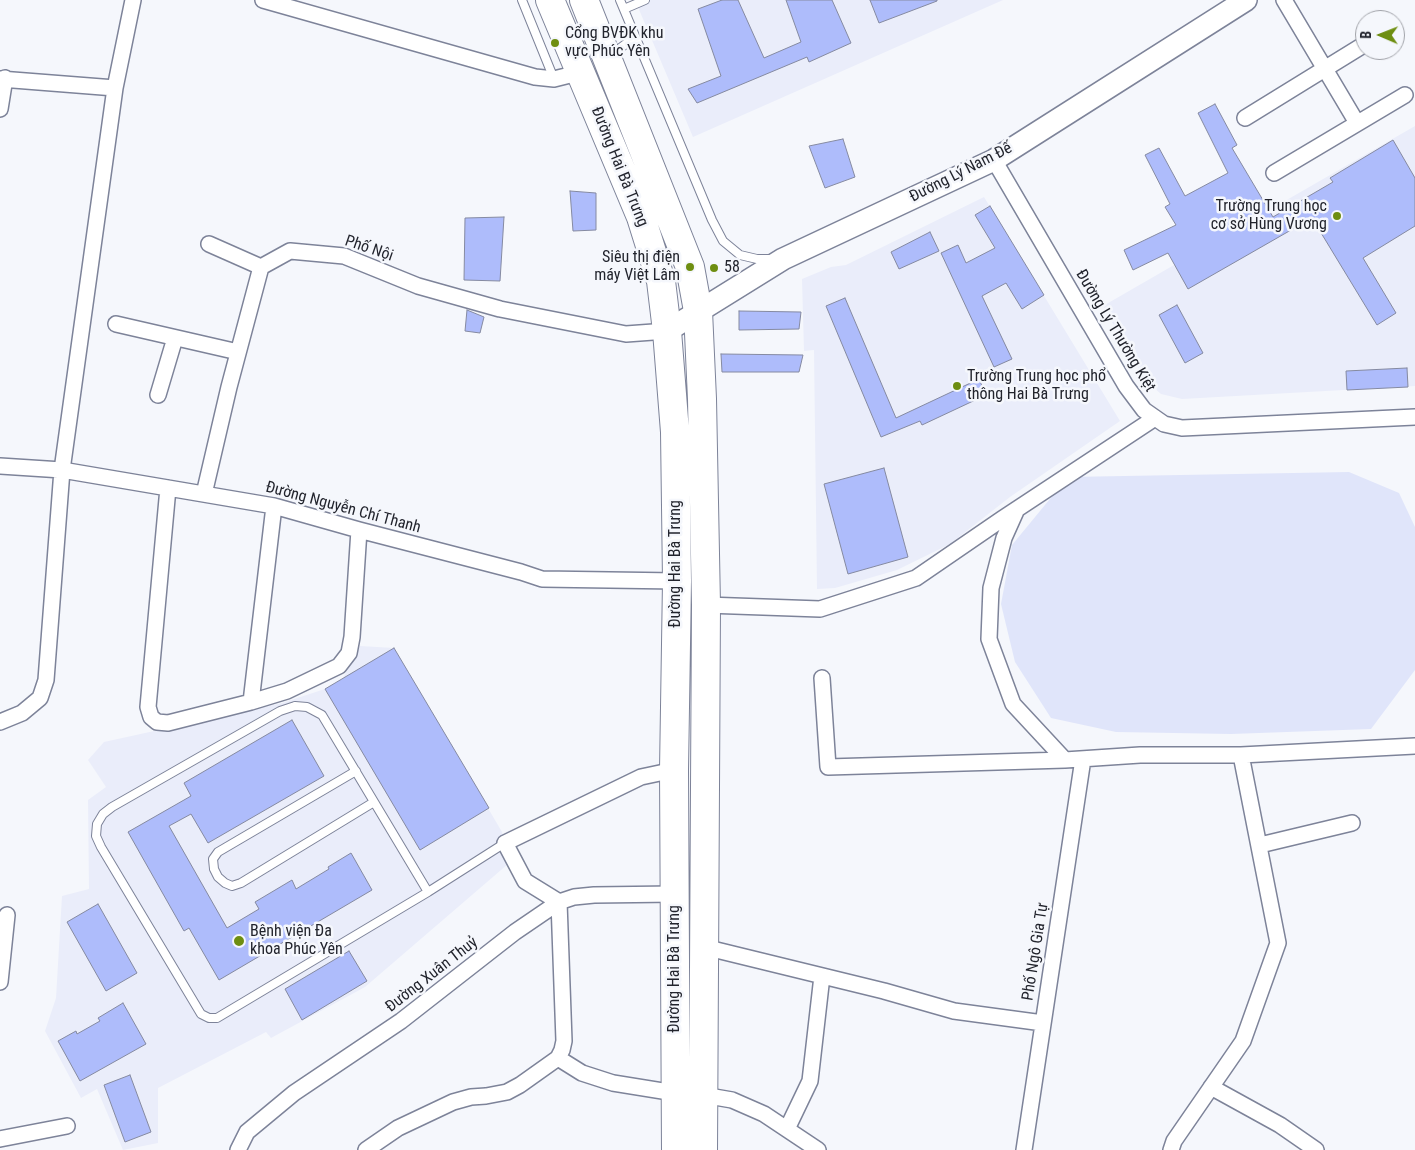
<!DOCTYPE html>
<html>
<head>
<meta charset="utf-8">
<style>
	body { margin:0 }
	#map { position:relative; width:1415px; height:1150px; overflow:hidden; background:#f5f7fc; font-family:"Roboto Condensed",sans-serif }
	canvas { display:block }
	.north { position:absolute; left:1355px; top:10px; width:50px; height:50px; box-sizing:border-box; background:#f5f7fc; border:1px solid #a1a3a9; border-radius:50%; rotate:271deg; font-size:14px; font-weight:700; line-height:20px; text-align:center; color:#22242d }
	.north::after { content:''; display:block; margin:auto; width:18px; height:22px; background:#6e8e11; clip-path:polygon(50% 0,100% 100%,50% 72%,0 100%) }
</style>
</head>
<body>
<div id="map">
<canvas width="1415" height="1150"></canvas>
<div class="north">B</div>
</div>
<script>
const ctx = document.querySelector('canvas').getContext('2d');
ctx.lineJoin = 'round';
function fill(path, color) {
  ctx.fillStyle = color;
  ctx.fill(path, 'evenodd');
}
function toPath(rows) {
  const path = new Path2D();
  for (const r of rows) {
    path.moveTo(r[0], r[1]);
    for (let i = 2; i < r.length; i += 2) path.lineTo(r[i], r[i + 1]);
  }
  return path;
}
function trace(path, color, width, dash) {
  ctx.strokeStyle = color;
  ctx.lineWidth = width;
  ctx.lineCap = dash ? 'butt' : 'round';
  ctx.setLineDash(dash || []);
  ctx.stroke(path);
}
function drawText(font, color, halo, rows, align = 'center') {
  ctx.font = font + ' "Roboto Condensed",sans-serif';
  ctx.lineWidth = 5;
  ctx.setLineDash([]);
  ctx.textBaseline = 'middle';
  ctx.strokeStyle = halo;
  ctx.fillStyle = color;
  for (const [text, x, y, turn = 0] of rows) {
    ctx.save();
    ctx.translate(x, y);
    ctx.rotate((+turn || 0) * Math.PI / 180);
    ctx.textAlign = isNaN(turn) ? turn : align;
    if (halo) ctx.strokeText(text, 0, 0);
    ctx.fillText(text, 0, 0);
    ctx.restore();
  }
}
fill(toPath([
	[635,0,1003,0,693,137],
	[1415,126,1415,386,1182,399,1161,394,1144,379,1103,306],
	[984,197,1120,421,1010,497,950,544,897,570,835,588,817,589,814,350,804,351,802,279,831,267,846,265],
	[360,646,394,648,502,832,508,864,365,987,271,1038,266,1032,158,1088,158,1143,123,1150,97,1089,81,1098,45,1031,56,998,62,896,89,889,88,800,106,787,88,760,104,742,282,703,325,689,342,680]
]), '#eaedfa');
fill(toPath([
	[1349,472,1399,493,1415,527,1415,670,1371,729,1231,734,1116,732,1051,718,1015,662,1001,604,1012,545,1068,477]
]), '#e0e5fa');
const building = toPath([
	[722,0,738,0,764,58,801,42,786,0,832,0,851,43,809,62,807,57,697,103,688,89,721,76,698,9,722,0],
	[870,0,937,0,937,1,879,23,870,0],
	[1215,104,1237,145,1232,148,1273,217,1333,182,1330,178,1393,140,1415,178,1415,226,1363,258,1396,313,1377,325,1312,218,1188,289,1168,253,1133,270,1124,250,1176,225,1165,207,1170,204,1145,155,1159,148,1185,196,1228,173,1198,113,1215,104],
	[843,139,855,177,825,188,809,146,843,139],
	[570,191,596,193,596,230,573,231,570,191],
	[990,206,1044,295,1022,309,1006,283,982,296,1012,359,994,367,941,253,958,245,966,263,995,248,975,215,990,206],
	[504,217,500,281,464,280,465,218,504,217],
	[930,232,939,251,899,269,891,252,930,232],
	[845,298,896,418,979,379,986,395,922,425,920,421,881,437,826,306,845,298],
	[1177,305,1203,353,1185,363,1159,315,1177,305],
	[467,310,484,317,480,333,465,331,467,310],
	[739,311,801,312,799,329,739,330,739,311],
	[721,354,803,355,799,372,722,372,721,354],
	[1407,368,1408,387,1347,390,1346,371,1407,368],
	[884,468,908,557,848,574,824,484,884,468],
	[394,648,489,808,420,850,325,689,394,648],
	[292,720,324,776,208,843,191,814,169,826,227,928,259,909,255,902,292,880,296,889,329,869,328,867,351,853,372,890,219,980,189,928,184,931,128,832,191,796,184,783,292,720],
	[98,904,137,973,106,991,67,922,98,904],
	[349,951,367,981,302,1020,285,989,349,951],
	[123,1003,146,1044,80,1081,58,1041,76,1031,77,1034,100,1021,98,1018,123,1003],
	[130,1075,151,1132,125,1142,104,1085,130,1075]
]);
fill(building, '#aebcfb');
trace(building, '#858aa1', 1);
const lane = toPath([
	[522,0,554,79],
	[620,0,712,220,723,241,740,255,757,259,771,259],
	[624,9,645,0],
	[611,55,635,37],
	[295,706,307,707,322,715,428,892,217,1018,209,1018,201,1014,101,847,96,836,97,824,103,814,112,807,280,711,295,706],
	[356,771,218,852,213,859,214,869,218,877,225,883,232,886,241,883,374,802],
	[428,892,505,843]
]);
const street = toPath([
	[263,0,535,77,554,79,582,72],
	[1284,0,1357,123],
	[0,79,115,88],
	[0,109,5,78],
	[1245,118,1365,44],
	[994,160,1126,386,1144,410,1164,424,1182,428,1415,417],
	[1274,173,1405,95],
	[209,244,261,267],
	[116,324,238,352],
	[158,395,175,338],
	[0,466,62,470,274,506,359,530,521,572,542,579,677,581],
	[168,488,148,707,151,717,157,722,168,723,251,702,287,691,339,666,349,653,352,637,359,530],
	[204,494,229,387,261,267,290,251,344,256,418,286,500,309,626,334,667,331],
	[1017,509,1004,538,991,588,989,639,1013,704,1065,760],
	[706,605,820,609,916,578,1002,519,1155,418],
	[822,678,828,767,1065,760,1140,755,1241,755,1415,746],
	[251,702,274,506],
	[0,722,22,713,40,698,46,680,62,470,115,88,133,0],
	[1260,845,1352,823],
	[704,947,884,991,954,1011,1043,1023],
	[0,982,7,915],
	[558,1058,562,1050,564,1041,559,902,525,881,505,843,641,777,674,770],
	[1211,1087,1280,1125,1316,1150],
	[703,1095,732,1100,764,1114,818,1150],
	[787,1129,810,1081,822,976],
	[0,1139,67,1126],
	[238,1150,247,1132,294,1093,401,1021,515,932,559,902,574,897,594,895,675,894],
	[366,1150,398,1128,453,1102,471,1097,486,1096,507,1092,520,1085,558,1058,582,1073,613,1083,675,1093],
	[1024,1150,1083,759],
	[1171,1150,1174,1141,1243,1041,1278,943,1241,755]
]);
const secondary = toPath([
	[667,331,783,259,994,160,1246,0]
]);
const highway = toPath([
	[550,0,641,217,661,281,667,331,675,432,677,581,674,770,676,1150],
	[584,0,690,267,698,311,702,399,706,605,703,1150]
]);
trace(lane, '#7d8399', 10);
trace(street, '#7d8399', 18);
trace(secondary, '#7d8399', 24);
trace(highway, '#7d8399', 30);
trace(lane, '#fff', 8);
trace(street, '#fff', 15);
trace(secondary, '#fff', 21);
trace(highway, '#fff', 28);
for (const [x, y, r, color] of [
	[555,43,5,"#6e8e11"],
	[1337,216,5,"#6e8e11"],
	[690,267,5,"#6e8e11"],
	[714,268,5,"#6e8e11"],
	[957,386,5,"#6e8e11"],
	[239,941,6,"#6e8e11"]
]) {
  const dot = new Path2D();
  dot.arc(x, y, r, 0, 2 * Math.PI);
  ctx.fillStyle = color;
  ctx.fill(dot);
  trace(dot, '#f5f7fc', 2);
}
drawText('16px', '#22242d', '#f5f7fc', [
	["Cổng BVĐK khu",565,34],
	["vực Phúc Yên",565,52],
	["Trường Trung học",1327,207,"right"],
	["cơ sở Hùng Vương",1327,225,"right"],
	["Siêu thị điện",680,258,"right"],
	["máy Việt Lâm",680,276,"right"],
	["58",724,268],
	["Trường Trung học phổ",967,377],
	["thông Hai Bà Trưng",967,395],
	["Bệnh viện Đa",250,932],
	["khoa Phúc Yên",250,950]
], 'left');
drawText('16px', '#22242d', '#f5f7fc', [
	["Đường Hai Bà Trưng",619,167,68],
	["Đường Lý Nam Đế",961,173,-27],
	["Phố Nội",369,249,19],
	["Đường Lý Thường Kiệt",1115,331,59],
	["Đường Nguyễn Chí Thanh",343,508,15],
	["Đường Hai Bà Trưng",676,564,-90],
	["Phố Ngô Gia Tự",1036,952,-81],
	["Đường Hai Bà Trưng",675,969,-90],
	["Đường Xuân Thuỷ",432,975,-38]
]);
</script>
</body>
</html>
